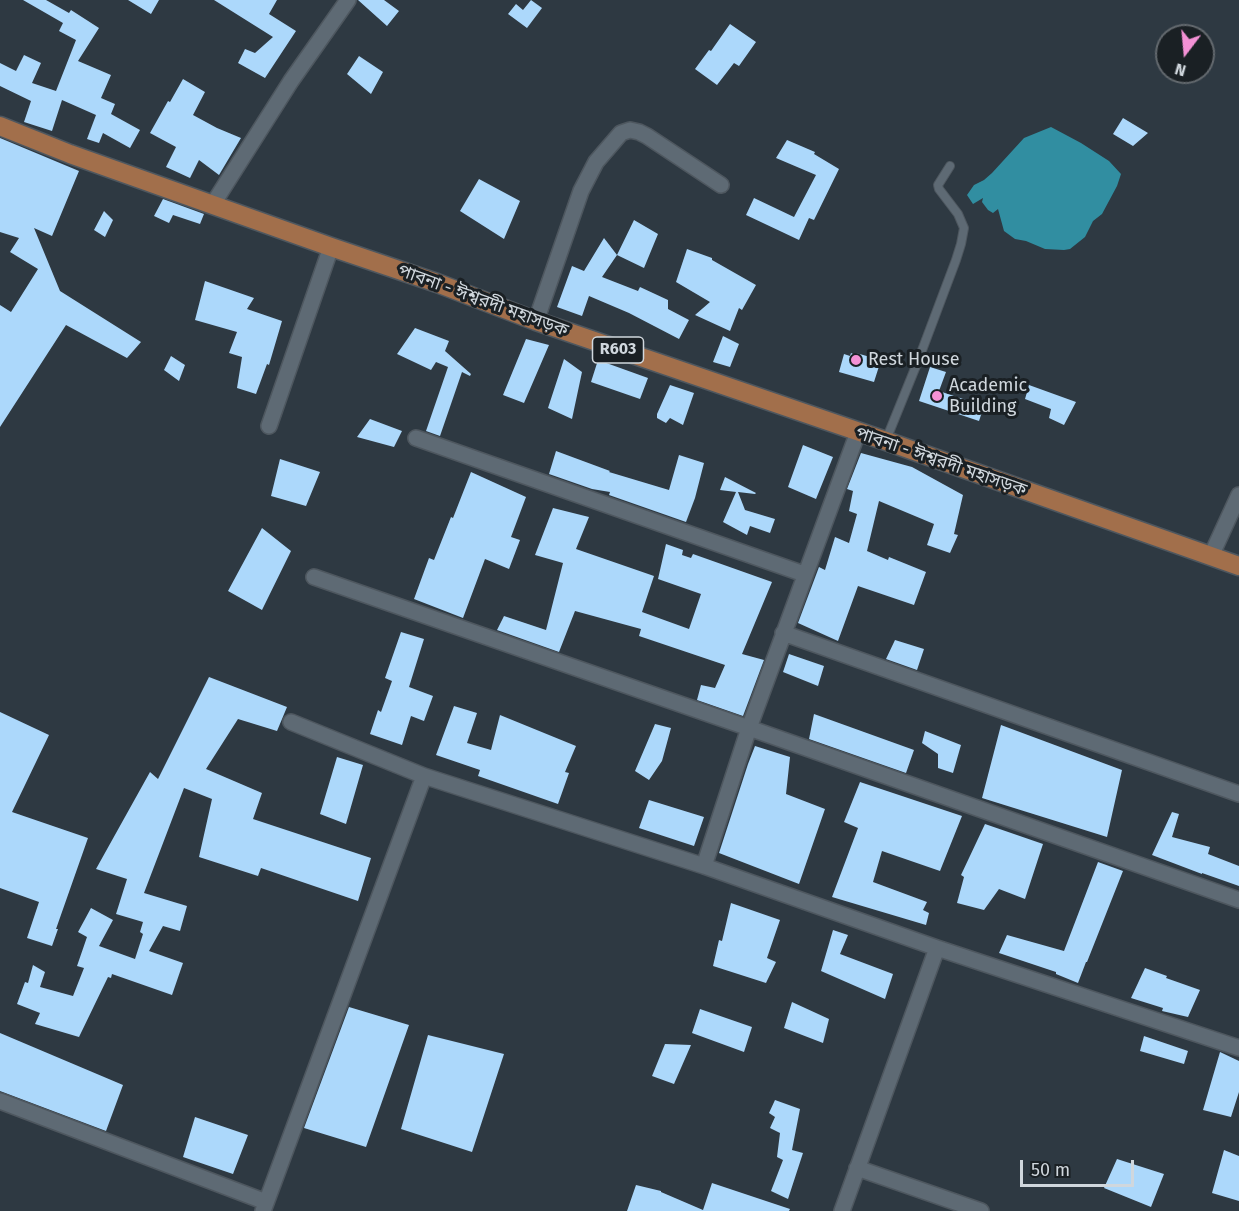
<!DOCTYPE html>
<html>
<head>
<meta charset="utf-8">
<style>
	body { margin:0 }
	#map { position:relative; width:1239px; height:1211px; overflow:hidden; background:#2e3942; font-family:"Fira Sans",sans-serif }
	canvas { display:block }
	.north { position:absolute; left:1155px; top:24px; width:60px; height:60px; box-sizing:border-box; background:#1a2024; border:2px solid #63696e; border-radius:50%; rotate:196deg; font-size:16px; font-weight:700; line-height:24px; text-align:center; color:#d0d7dd }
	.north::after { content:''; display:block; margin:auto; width:21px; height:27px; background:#f391d5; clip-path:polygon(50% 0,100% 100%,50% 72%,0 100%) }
	.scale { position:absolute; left:1020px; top:1160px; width:114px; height:27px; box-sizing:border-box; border:3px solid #d0d7dd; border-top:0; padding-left:8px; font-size:18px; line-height:21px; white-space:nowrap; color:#d0d7dd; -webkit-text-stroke:4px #1a2024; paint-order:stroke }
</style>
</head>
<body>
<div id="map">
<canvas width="1239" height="1211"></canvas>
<div class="north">N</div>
<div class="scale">50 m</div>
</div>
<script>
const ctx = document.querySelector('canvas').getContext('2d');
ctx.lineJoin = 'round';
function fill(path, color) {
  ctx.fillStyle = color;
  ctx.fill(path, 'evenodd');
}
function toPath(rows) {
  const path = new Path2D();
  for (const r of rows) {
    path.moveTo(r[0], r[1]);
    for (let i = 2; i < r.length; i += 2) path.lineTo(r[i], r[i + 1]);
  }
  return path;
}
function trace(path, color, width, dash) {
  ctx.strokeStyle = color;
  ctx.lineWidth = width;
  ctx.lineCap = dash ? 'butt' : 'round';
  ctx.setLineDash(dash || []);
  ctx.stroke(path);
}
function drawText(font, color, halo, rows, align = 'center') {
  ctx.font = font + ' "Fira Sans","Noto Sans Bengali",sans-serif';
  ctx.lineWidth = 6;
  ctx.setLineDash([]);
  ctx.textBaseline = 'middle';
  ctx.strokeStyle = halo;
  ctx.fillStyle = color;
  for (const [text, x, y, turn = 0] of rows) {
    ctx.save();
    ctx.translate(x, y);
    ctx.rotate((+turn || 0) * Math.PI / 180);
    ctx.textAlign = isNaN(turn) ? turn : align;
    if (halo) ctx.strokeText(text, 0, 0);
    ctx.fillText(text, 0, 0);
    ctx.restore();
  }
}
fill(toPath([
	[1051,127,1081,143,1109,161,1121,174,1117,186,1102,214,1093,221,1085,237,1070,249,1064,250,1045,249,1026,241,1015,239,1004,231,998,209,993,213,988,210,982,202,983,198,973,204,967,195,974,185,984,180,992,173,1024,138]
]), '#318ea1');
fill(toPath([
	[23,0,46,0,69,13,71,10,99,28,78,61,111,75,101,98,115,104,111,114,140,130,130,148,103,133,99,143,87,139,96,115,62,100,52,131,24,122,31,101,0,86,0,63,16,71,24,55,41,63,32,83,56,91,76,40,59,31,63,23],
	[128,0,159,0,151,14],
	[214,0,277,0,269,14,296,31,265,78,238,63,245,49,255,53,273,37],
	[358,0,384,0,399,11,387,26],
	[531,0,542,8,527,28,508,14,516,4,523,10],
	[730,24,756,42,739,66,734,63,717,85,695,69,709,50,711,51],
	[359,56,383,72,371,94,347,74],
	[183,79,205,92,193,115,217,128,241,138,219,175,199,160,190,178,166,167,176,147,150,133,168,101,170,102],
	[1123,118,1148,133,1133,146,1113,134],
	[0,138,79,171,52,236,34,228,60,291,141,342,127,358,66,325,0,427,0,305,11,312,38,269,10,252,19,238,0,232],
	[787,140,815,152,814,154,839,169,814,220,809,218,799,240,746,215,754,198,794,217,816,175,776,158],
	[479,179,520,201,504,239,460,211],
	[163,199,204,214,200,224,173,215,169,223,154,216],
	[104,211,113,220,105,237,94,230],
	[634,220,658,234,644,268,617,255],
	[604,238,617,255,602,277,638,291,640,287,668,300,668,309,689,320,679,339,629,313,589,296,582,316,557,307,572,266,584,271],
	[687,249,712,258,712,260,756,285,742,310,739,308,730,331,695,315,710,302,676,282],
	[205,281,254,298,247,309,282,321,269,365,267,364,256,394,237,388,242,357,229,353,237,332,195,320],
	[415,328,449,341,445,351,471,374,470,376,462,372,440,436,426,431,448,367,436,362,431,370,397,354],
	[723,336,739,344,730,367,713,362],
	[526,339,549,345,524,403,503,395],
	[851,353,855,355,856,353,881,360,874,382,839,372,844,354,850,356],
	[171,356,185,365,179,381,164,370],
	[564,359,582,372,572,419,548,408],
	[598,360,648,378,640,399,591,382],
	[930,367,946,372,939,391,984,406,979,421,919,401],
	[670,385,694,393,683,425,670,418,666,423,657,418,657,414],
	[1029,385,1076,402,1064,425,1049,418,1051,409,1025,399],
	[370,419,402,431,394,447,357,437],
	[803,445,833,457,816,499,788,487],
	[556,451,610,471,609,472,669,490,679,455,704,463,695,498,686,522,609,495,610,492,592,489,549,474],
	[861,453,912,467,963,495,954,534,958,535,950,553,927,545,934,524,879,501,867,551,888,560,889,557,926,572,914,605,858,586,838,641,798,623,819,567,825,570,835,537,849,543,857,514,849,511,853,491,847,489],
	[280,459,320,472,306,506,271,496],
	[471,472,526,497,511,537,520,540,509,569,485,559,463,618,414,599,429,558,434,560,451,517,453,518],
	[725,477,756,493,755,494,738,492,745,510,775,519,770,533,750,526,747,535,723,522,736,492,720,490],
	[553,508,589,517,576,549,654,576,642,612,689,629,701,594,658,579,666,544,683,550,682,555,691,558,693,554,772,582,742,654,764,660,743,716,697,700,701,685,715,688,725,665,639,636,641,629,575,611,559,652,497,630,504,616,546,630,563,563,535,555],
	[262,528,291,551,262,610,228,591],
	[401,632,424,639,409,687,433,696,424,721,411,716,402,745,370,734,378,710,381,712,392,681,385,678],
	[895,640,924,649,917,670,886,659],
	[789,654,824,666,818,686,783,672],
	[209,677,287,707,277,731,238,719,206,769,262,793,253,819,371,858,358,901,261,868,258,876,199,857,212,799,184,788,144,893,187,906,180,931,163,926,149,951,183,963,172,995,112,974,111,978,108,977,79,1037,35,1024,40,1013,17,1004,25,982,28,983,33,965,45,972,40,987,73,996,84,968,77,966,87,937,78,932,91,908,113,920,99,946,135,959,143,934,140,932,143,922,116,914,127,879,96,869,150,772,158,779],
	[454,706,477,713,467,743,491,750,500,715,576,746,565,772,569,773,558,804,478,776,480,770,436,755],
	[0,712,49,735,12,812,88,838,56,929,58,929,52,946,27,938,39,902,0,888],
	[814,714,914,750,906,773,809,739],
	[655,724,671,728,662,761,649,780,635,771],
	[1001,725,1122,770,1107,837,982,798],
	[925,731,961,745,953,773,938,768,938,754,922,743],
	[755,746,790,757,786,794,825,809,799,884,719,853,748,764],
	[337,757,363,765,346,824,320,814],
	[860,782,962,816,940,871,882,851,873,882,927,902,923,910,929,913,926,925,832,897,858,828,844,822],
	[649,800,704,817,694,846,639,828],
	[1172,812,1179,814,1172,837,1210,847,1208,854,1239,866,1239,886,1202,873,1202,874,1152,855],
	[985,824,1043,844,1025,899,999,889,984,910,957,903,964,877,961,875],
	[1098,862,1123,871,1087,962,1086,962,1078,983,1056,974,1056,972,999,953,1007,935,1064,951],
	[731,903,780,920,767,958,776,962,766,983,713,966,719,940,722,941],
	[833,930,848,935,840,954,893,974,885,999,821,971],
	[1145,968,1167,976,1166,978,1200,990,1188,1017,1162,1011,1163,1008,1131,998],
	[792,1002,829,1019,823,1043,784,1028],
	[349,1007,409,1025,366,1147,304,1128],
	[700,1009,752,1027,744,1052,692,1033],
	[0,1033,123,1085,106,1131,0,1091],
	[428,1035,504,1054,472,1152,401,1129],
	[1144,1036,1188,1051,1184,1064,1140,1051],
	[665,1044,691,1045,674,1084,652,1076],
	[1220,1052,1239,1061,1239,1092,1231,1117,1203,1110],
	[775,1100,800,1109,792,1150,803,1153,788,1199,771,1191,783,1160,777,1157,780,1133,770,1128,775,1117,769,1113],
	[195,1117,248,1135,233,1174,183,1157],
	[1224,1150,1239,1156,1239,1201,1212,1193],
	[1117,1159,1164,1174,1151,1207,1104,1188],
	[712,1183,790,1209,789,1211,627,1211,636,1185,661,1191,661,1192,703,1210]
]), '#acd8fb');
const lane = toPath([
	[886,440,918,361,956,260,961,244,964,228,958,214,939,189,938,185,950,166]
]);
const street = toPath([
	[213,204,291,81,348,0],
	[536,321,581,191,596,162,621,133,630,130,639,132,647,136,721,185],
	[269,426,331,247],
	[416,438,804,574],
	[1211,556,1239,495],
	[314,577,749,728,1239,900],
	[783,633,1239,794],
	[291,722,424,776,704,866,937,948,1239,1048],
	[704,866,749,728,858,432],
	[0,1101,266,1202],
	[857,1168,981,1211],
	[263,1211,424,776],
	[842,1211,937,948]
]);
const primary = toPath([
	[0,126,70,154,331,247,437,283,536,321,886,441,1239,566]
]);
trace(lane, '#4e575f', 10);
trace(street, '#4e575f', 18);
trace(primary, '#4e575f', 21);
trace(lane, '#5e6a74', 8);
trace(street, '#5e6a74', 15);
trace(primary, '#a26f4b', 18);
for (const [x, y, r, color] of [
	[856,360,6,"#f391d5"],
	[937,396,6,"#f391d5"]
]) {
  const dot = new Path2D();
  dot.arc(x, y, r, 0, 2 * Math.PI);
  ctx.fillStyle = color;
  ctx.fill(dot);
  trace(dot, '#1a2024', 2);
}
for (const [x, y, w] of [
	[618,350,51]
]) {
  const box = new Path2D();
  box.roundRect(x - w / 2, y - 13, w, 26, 4.5);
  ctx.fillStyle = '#1a2024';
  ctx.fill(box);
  trace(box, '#d0d7dd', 1.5);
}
drawText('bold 16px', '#d0d7dd', null, [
	["R603",618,350]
]);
drawText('18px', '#d0d7dd', '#1a2024', [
	["পাবনা - ঈশ্বরদী মহাসড়ক",483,301,20],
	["পাবনা - ঈশ্বরদী মহাসড়ক",941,462,19]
]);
drawText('18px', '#d0d7dd', '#1a2024', [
	["Rest House",868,360],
	["Academic",949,386],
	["Building",949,407]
], 'left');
</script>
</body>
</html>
